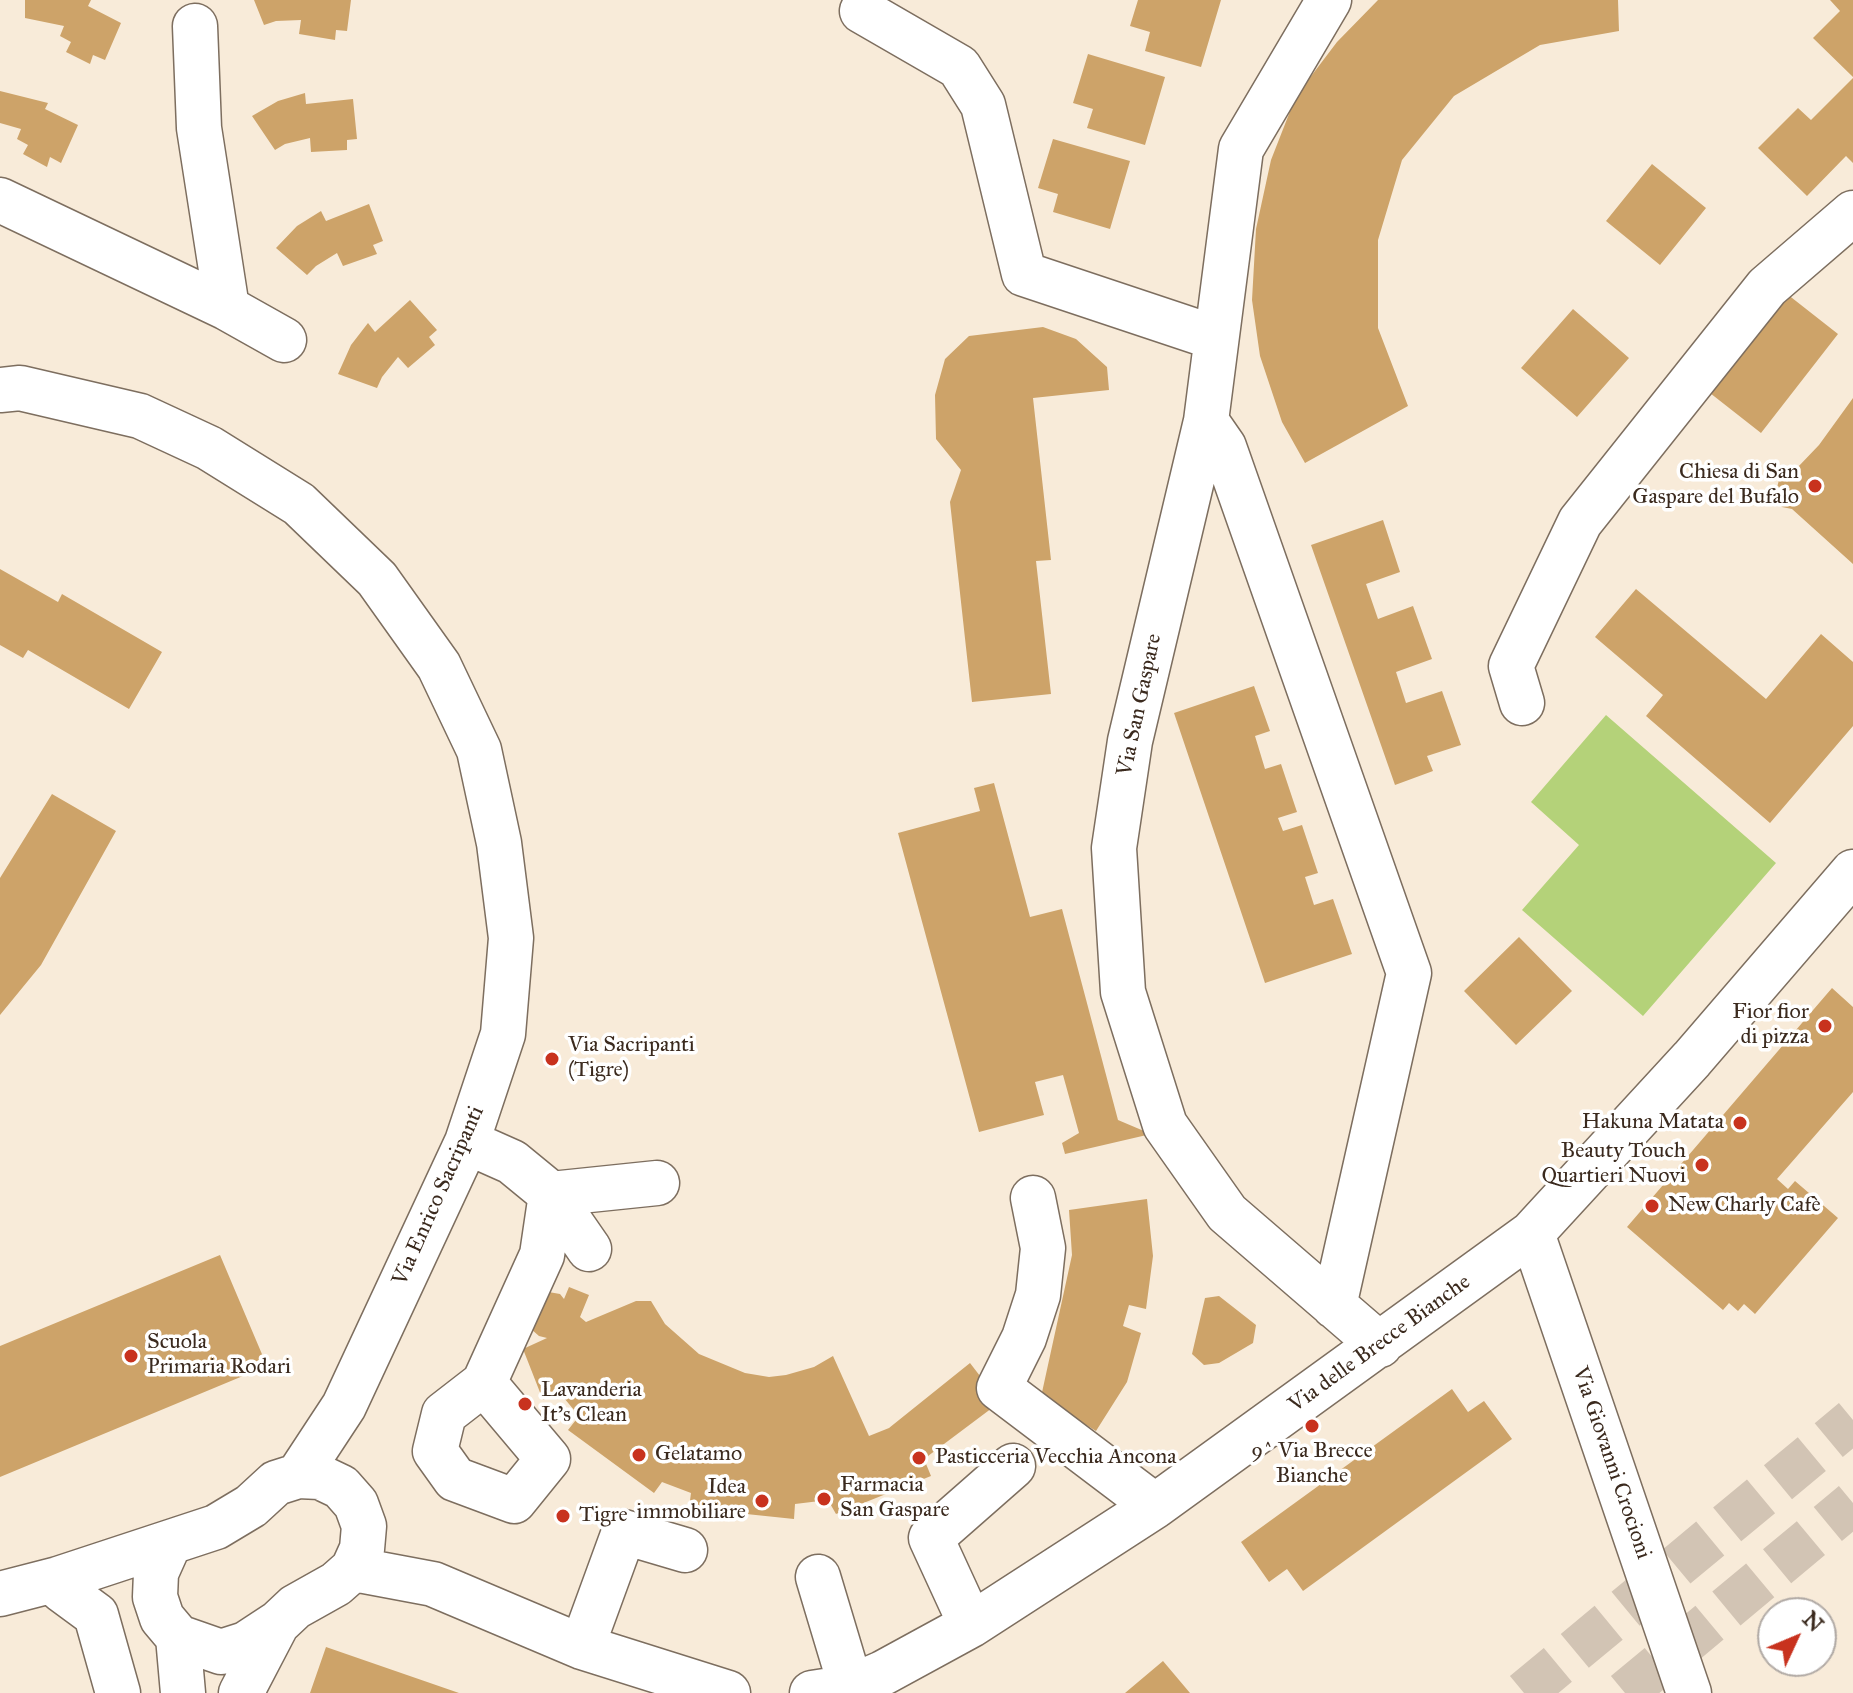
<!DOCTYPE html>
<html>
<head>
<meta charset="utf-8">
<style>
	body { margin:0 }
	#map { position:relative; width:1853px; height:1693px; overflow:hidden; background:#f8ebd9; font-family:"IM FELL Great Primer",serif }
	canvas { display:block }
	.north { position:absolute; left:1757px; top:1597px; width:80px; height:80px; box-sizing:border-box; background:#fff; border:2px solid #b1aaa5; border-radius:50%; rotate:46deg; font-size:22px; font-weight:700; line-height:32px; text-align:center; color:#3b2a1e }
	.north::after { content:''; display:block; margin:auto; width:28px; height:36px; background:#c8321e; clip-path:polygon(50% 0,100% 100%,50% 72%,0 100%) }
</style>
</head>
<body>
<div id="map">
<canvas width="1853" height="1693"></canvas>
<div class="north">N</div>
</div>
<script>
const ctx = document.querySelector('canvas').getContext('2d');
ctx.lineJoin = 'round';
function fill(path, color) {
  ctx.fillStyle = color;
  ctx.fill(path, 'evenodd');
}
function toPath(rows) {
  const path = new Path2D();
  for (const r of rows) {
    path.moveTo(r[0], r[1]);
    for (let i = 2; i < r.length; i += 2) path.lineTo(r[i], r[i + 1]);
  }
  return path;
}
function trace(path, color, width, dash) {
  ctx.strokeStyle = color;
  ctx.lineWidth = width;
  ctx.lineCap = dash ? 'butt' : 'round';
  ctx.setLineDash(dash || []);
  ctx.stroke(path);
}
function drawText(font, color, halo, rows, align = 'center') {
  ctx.font = font + ' "IM FELL Great Primer",serif';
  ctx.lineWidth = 7;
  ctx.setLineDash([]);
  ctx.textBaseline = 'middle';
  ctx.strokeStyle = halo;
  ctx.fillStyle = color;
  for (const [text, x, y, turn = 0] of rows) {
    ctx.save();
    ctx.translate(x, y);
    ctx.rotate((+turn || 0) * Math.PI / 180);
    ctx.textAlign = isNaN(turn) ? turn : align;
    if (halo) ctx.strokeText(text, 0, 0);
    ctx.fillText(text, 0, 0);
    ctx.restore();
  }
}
fill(toPath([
	[1606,715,1776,863,1643,1016,1522,910,1579,845,1531,802]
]), '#b4d279');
fill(toPath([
	[25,0,91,0,88,6,121,23,105,60,93,55,90,64,66,52,71,42,60,36,64,26,25,18],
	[254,0,351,0,347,31,336,30,335,40,299,34,301,20,276,21,264,25],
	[1138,0,1221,0,1201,67,1145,51,1150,32,1130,26],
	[1378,0,1618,0,1619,31,1540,45,1454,96,1402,160,1378,240,1378,328,1408,406,1305,463,1282,422,1260,356,1252,300,1256,229,1271,160,1296,96,1337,42],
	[1830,0,1853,0,1853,77,1813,38,1840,11],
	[1088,54,1165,77,1145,145,1087,128,1093,109,1073,103],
	[1853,78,1853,163,1846,156,1807,196,1758,148,1798,108,1811,120],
	[0,91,48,103,45,109,78,125,61,163,50,157,47,167,23,154,28,145,17,139,21,129,0,123],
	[305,93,306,104,353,99,357,139,347,140,347,150,311,152,310,138,285,144,275,150,252,116,278,101],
	[1053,139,1130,161,1110,229,1053,212,1058,194,1038,188],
	[1652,164,1706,208,1660,265,1606,221],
	[369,204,383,241,373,245,377,254,343,266,337,253,316,266,307,275,276,248,297,226,321,211,326,221],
	[1787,294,1838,334,1761,433,1710,393],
	[410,300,437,330,429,337,435,345,408,368,398,357,382,377,377,388,338,374,351,345,368,323,375,332],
	[1573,309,1629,358,1577,417,1521,368],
	[1043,327,1076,339,1107,367,1109,390,1033,398,1051,560,1036,561,1051,694,972,702,950,502,961,470,936,439,935,395,945,359,969,336],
	[1853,398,1853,564,1792,509,1782,507,1774,499,1779,480,1785,473,1797,468,1819,445],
	[1383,520,1400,572,1366,584,1378,619,1413,606,1432,659,1396,672,1406,703,1442,691,1461,745,1427,756,1433,771,1395,785,1311,545],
	[0,569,58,602,62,594,162,652,129,709,28,650,23,658,0,645],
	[1636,589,1766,699,1821,634,1853,662,1853,726,1770,823,1646,716,1663,695,1595,637],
	[1254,686,1270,731,1255,736,1265,769,1281,764,1297,812,1278,818,1283,831,1302,825,1318,873,1305,877,1314,905,1333,899,1352,954,1265,983,1174,713],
	[994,783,1030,917,1062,909,1118,1120,1151,1134,1065,1154,1062,1143,1079,1133,1063,1075,1035,1082,1044,1115,979,1132,898,833,980,811,974,788],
	[52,794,116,831,41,965,0,1015,0,878],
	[1519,937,1572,991,1516,1045,1464,991],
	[1832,988,1853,1007,1853,1092,1777,1179,1788,1189,1795,1181,1838,1218,1755,1314,1744,1304,1738,1311,1729,1303,1723,1310,1627,1227],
	[1147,1199,1153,1256,1146,1309,1129,1305,1123,1326,1141,1333,1127,1382,1096,1431,1041,1397,1072,1255,1069,1210],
	[220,1255,267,1366,0,1477,0,1346],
	[569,1287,589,1295,580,1317,586,1322,636,1301,651,1301,665,1324,699,1354,745,1373,769,1377,786,1375,814,1367,833,1356,869,1436,889,1428,970,1363,1000,1402,924,1459,931,1476,836,1514,828,1500,795,1504,794,1519,689,1508,691,1493,662,1482,654,1493,568,1430,579,1416,559,1392,543,1400,523,1349,547,1338,539,1336,531,1329,543,1291,560,1294,564,1299],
	[1219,1296,1256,1325,1253,1343,1219,1363,1204,1365,1192,1354,1205,1298],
	[1452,1389,1468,1412,1484,1401,1512,1439,1303,1591,1287,1569,1269,1582,1241,1542],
	[326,1647,459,1693,310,1693],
	[1163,1661,1190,1693,1125,1693]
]), '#cda369');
trace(toPath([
	[1524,1693,1853,1420],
	[1625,1693,1853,1503]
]), '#d2c4b4', 44, [44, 22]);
const minor = toPath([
	[1329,0,1241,149,1206,421,1130,741,1114,848,1123,992,1165,1125,1227,1213,1380,1345],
	[862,11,959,67,983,105,1024,274,1216,338],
	[195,26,199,128,227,308],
	[0,200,227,308,284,340],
	[0,390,20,388,140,416,209,448,299,504,377,579,439,666,479,750,499,843,511,938,503,1034,467,1142,344,1406,298,1476],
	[1206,421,1224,447,1409,973,1334,1306],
	[1522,703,1511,666,1580,522,1767,287,1853,213],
	[467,1142,512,1162,551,1194,542,1255,484,1383,444,1414,435,1451,455,1479,514,1501,548,1459,484,1383],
	[1033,1198,1043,1248,1038,1295,1024,1338,999,1388,1155,1506],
	[1532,1233,1689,1693],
	[589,1249,551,1194,657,1183],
	[353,1569,433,1584,582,1647,728,1693],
	[818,1577,851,1687],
	[62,1590,96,1615,118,1693],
	[0,1594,58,1579,216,1527,251,1506,276,1483,298,1476,320,1477,341,1487,356,1504,364,1526,362,1549,353,1569,336,1584,295,1607,278,1623,246,1644,221,1652,178,1637,162,1618,155,1597,156,1573,169,1544],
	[971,1625,931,1538,1013,1466],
	[178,1637,183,1693],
	[582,1647,624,1532,685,1550],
	[241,1693,277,1624],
	[812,1693,851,1687,883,1673,971,1625,1155,1506,1532,1233,1692,1059,1853,872]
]);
trace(minor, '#7d6e5f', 47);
trace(minor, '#fff', 44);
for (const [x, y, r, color] of [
	[1815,486,8,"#c8321e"],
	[1825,1026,8,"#c8321e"],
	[552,1059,8,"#c8321e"],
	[1740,1123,8,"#c8321e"],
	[1702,1165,8,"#c8321e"],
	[1652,1206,8,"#c8321e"],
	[131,1356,8,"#c8321e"],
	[525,1404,8,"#c8321e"],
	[1312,1426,8,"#c8321e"],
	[639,1455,8,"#c8321e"],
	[919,1458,8,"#c8321e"],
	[824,1499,8,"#c8321e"],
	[762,1501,8,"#c8321e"],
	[563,1516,8,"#c8321e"]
]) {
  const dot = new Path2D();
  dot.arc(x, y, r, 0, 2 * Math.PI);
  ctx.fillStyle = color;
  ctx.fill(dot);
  trace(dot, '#fff', 3);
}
drawText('22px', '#3b2a1e', '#fff', [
	["Chiesa di San",1799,473,"right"],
	["Gaspare del Bufalo",1799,498,"right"],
	["Fior fior",1809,1013,"right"],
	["di pizza",1809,1038,"right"],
	["Via Sacripanti",568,1046],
	["(Tigre)",568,1071],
	["Hakuna Matata",1724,1123,"right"],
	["Beauty Touch",1686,1152,"right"],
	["Quartieri Nuovi",1686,1177,"right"],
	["New Charly Cafè",1668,1206],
	["Scuola",147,1343],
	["Primaria Rodari",147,1368],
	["Lavanderia",541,1391],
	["It's Clean",541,1416],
	["9^ Via Brecce",1312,1452,"center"],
	["Bianche",1312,1477,"center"],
	["Gelatamo",655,1455],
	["Pasticceria Vecchia Ancona",935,1458],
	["Farmacia",840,1486],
	["San Gaspare",840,1511],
	["Idea",746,1488,"right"],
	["immobiliare",746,1513,"right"],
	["Tigre",579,1516]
], 'left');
drawText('22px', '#3b2a1e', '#fff', [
	["Via San Gaspare",1140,705,-78],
	["Via Enrico Sacripanti",439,1196,-66],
	["Via delle Brecce Bianche",1380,1344,-36],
	["Via Giovanni Crocioni",1611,1463,71]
]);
</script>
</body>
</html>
